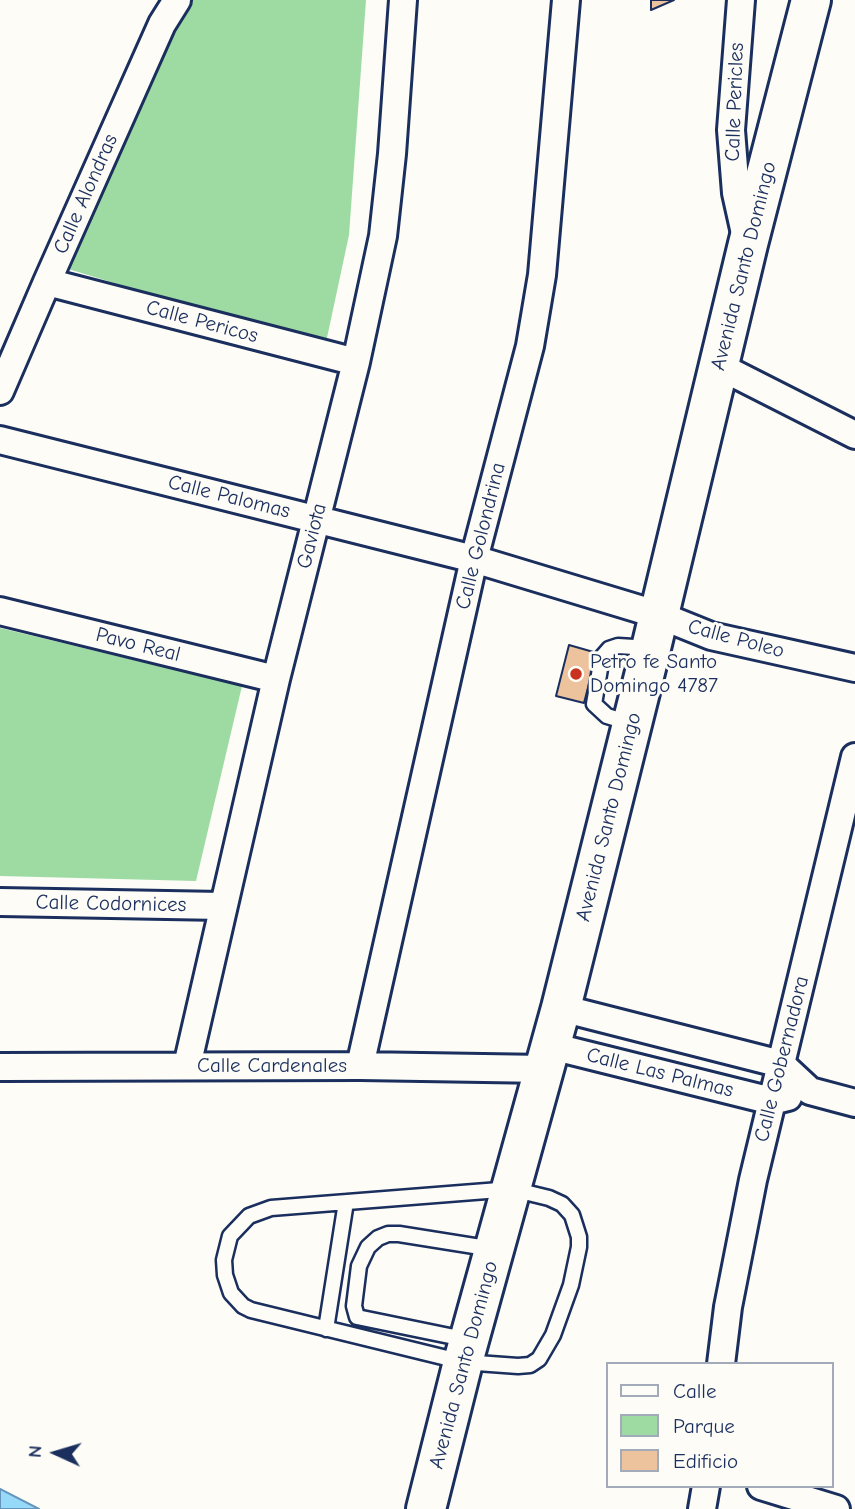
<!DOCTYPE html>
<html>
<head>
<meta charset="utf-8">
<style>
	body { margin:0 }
	#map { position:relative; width:855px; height:1509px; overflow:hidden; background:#fdfcf7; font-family:"Comic Neue",sans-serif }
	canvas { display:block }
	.legend { position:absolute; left:606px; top:1362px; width:228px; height:126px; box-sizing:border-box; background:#fdfcf7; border:2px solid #a3aaba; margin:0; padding:9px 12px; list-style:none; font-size:21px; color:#1b2f5e }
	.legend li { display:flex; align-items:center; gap:14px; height:35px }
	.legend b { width:35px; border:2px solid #a3aaba }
	.north { position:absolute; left:21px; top:1418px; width:70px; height:70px; -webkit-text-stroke:5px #fdfcf7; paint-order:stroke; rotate:274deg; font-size:19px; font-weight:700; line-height:28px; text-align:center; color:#1b2f5e }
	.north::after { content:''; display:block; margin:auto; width:24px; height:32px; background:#1b2f5e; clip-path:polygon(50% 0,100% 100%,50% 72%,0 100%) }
</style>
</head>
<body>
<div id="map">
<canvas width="855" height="1509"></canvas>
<ul class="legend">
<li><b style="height:9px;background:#fdfcf7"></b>Calle</li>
<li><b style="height:19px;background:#9edba3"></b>Parque</li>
<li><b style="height:19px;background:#edc39d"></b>Edificio</li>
</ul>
<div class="north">N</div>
</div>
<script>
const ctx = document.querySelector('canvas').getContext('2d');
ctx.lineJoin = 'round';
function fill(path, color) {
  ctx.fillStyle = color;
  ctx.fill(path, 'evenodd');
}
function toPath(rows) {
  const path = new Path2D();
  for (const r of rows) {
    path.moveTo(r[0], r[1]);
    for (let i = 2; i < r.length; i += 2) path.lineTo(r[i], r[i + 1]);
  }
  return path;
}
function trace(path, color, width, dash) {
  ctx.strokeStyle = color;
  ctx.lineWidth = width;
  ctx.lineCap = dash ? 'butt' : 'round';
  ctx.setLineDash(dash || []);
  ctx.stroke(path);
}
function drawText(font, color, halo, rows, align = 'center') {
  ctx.font = font + ' "Comic Neue",sans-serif';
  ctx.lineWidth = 6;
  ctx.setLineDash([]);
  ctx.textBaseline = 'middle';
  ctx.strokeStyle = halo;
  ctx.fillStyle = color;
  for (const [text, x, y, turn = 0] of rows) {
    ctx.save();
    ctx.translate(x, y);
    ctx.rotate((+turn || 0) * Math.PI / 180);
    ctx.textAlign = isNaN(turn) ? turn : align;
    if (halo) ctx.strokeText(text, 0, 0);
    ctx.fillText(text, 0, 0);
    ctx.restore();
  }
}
fill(toPath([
	[186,0,366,0,349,235,325,347,65,268],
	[0,628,242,686,196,881,0,876]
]), '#9edba3');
const water = toPath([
	[0,1489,39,1509,0,1509,0,1489]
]);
fill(water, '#97d9f9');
trace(water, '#6595bb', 2);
const building = toPath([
	[651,0,674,0,651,10,651,0],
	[569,645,597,653,584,703,556,696,569,645]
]);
fill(building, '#edc39d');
trace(building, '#1b2f5e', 2);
const lane = toPath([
	[630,723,607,716,594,704,602,657,609,649,618,646,650,648],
	[512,1189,549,1198,562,1204,572,1215,579,1237,579,1247,571,1285,553,1335,539,1359,530,1365,518,1366,463,1362,251,1310,243,1306,231,1293,225,1275,224,1260,230,1236,249,1216,271,1208,512,1189],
	[326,1329,346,1202],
	[469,1340,357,1317,354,1306,359,1266,368,1247,378,1238,388,1234,399,1234,493,1249]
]);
const street = toPath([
	[741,0,731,130,736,193,746,238],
	[47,282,356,362],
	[719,366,855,435],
	[0,391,47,282,162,24,177,0],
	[0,440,474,559,659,615,711,636,855,668],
	[0,611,276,679],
	[0,902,222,906],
	[561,1008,781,1064,810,1091,855,1103],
	[551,1046,772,1101,788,1097],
	[187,1066,276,679,356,362,383,236,392,154,403,0],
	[360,1066,474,559,530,346,542,275,566,0],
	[0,1067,360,1066,545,1069],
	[721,1364,728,1307,753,1180,855,757],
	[761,1486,836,1509],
	[702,1509,706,1486]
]);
const secondary = toPath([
	[426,1509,463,1362,561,1008,651,648,748,244,811,0]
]);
trace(lane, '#1b2f5e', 19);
trace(street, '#1b2f5e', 32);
trace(secondary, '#1b2f5e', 44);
trace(lane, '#fdfcf7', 14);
trace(street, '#fdfcf7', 26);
trace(secondary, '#fdfcf7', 38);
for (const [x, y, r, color] of [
	[576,674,7,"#c8321e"]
]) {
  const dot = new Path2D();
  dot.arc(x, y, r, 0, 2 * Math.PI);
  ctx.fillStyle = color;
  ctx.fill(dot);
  trace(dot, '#fdfcf7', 2.5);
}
drawText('21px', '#1b2f5e', '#fdfcf7', [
	["Calle Pericles",735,102,-88],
	["Calle Alondras",86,194,-66],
	["Avenida Santo Domingo",744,266,-76],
	["Calle Pericos",202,322,15],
	["Calle Palomas",229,497,14],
	["Gaviota",312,536,-76],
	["Calle Golondrina",481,536,-76],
	["Calle Poleo",736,639,15],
	["Pavo Real",138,645,14],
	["Avenida Santo Domingo",609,817,-76],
	["Calle Codornices",111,904,1],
	["Calle Gobernadora",782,1059,-76],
	["Calle Cardenales",272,1066],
	["Calle Las Palmas",660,1073,14],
	["Avenida Santo Domingo",464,1365,-75]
]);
drawText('21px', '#1b2f5e', '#fdfcf7', [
	["Petro fe Santo",590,662],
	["Domingo 4787",590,686]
], 'left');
</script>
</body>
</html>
